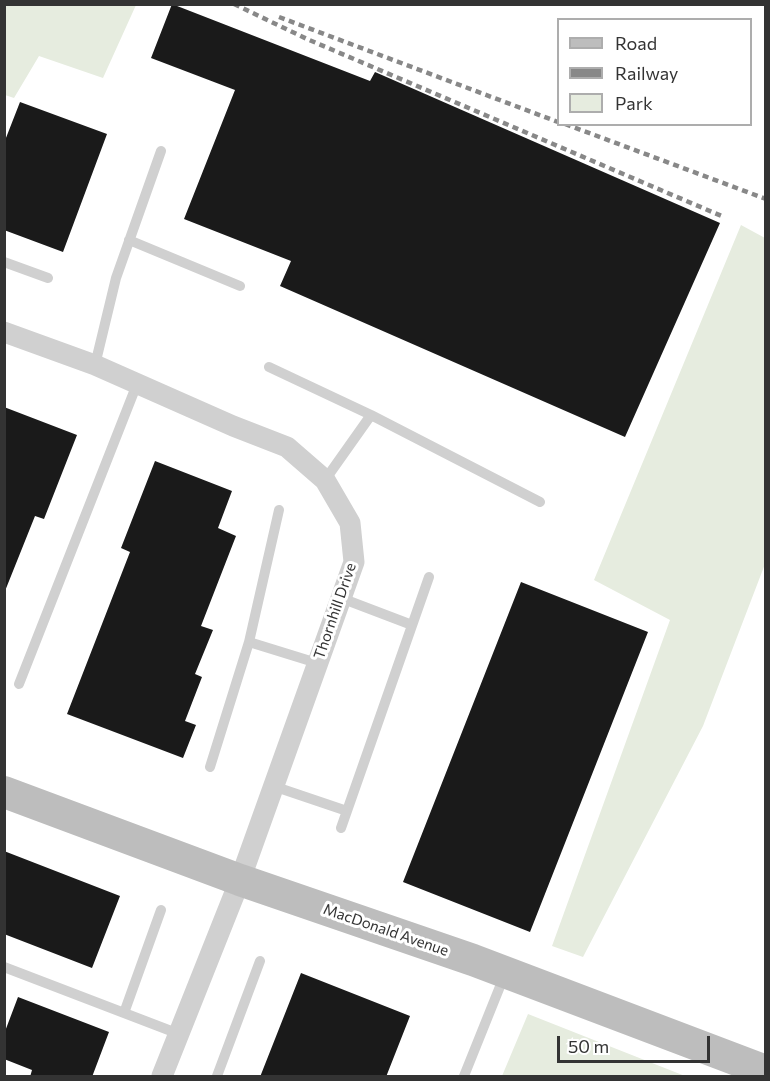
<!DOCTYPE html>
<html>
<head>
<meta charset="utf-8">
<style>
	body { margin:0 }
	#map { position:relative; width:770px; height:1081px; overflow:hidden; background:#fff; font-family:Commissioner,sans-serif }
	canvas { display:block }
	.frame { position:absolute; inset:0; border:6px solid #333; pointer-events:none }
	.legend { position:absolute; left:557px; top:18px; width:195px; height:108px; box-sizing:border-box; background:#fff; border:2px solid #adadad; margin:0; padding:8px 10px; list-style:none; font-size:18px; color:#333 }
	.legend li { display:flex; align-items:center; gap:12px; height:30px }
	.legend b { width:30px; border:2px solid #adadad }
	.scale { position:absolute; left:557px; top:1036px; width:153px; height:27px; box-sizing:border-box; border:3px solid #333; border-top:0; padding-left:8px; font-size:18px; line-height:21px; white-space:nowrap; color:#333; -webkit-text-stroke:4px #fff; paint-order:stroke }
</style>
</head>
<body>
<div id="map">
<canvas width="770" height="1081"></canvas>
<div class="frame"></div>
<ul class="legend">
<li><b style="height:8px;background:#bdbdbd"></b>Road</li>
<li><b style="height:8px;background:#888"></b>Railway</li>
<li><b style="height:16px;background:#e6ecdf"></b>Park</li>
</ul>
<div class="scale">50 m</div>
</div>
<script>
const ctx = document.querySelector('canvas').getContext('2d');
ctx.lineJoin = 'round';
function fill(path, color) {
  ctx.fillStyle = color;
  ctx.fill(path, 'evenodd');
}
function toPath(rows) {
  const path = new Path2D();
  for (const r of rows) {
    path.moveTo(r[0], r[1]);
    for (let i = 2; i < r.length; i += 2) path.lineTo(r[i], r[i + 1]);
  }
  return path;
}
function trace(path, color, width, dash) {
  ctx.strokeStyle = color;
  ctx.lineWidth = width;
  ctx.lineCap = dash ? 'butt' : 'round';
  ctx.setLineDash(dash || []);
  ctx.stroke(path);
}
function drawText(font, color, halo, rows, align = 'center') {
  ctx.font = font + ' Commissioner,sans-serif';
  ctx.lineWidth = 6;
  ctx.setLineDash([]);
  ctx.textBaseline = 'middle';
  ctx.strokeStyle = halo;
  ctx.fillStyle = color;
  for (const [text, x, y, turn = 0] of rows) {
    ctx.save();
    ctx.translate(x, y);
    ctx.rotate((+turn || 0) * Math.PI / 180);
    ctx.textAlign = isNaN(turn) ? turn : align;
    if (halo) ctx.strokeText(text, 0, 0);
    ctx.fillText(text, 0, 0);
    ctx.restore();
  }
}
fill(toPath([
	[4,5,5,4,136,5,103,78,39,56,14,98,5,95],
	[741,225,765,238,765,564,703,726,583,957,552,946,670,620,594,580],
	[528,1014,685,1076,502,1076]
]), '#e6ecdf');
fill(toPath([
	[172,4,370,81,375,72,720,223,625,437,280,286,291,261,184,219,235,90,151,58],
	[20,102,107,134,63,252,4,230,4,143],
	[4,407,77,435,44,519,35,516,5,591],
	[155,461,232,491,218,528,236,536,201,626,213,630,195,674,202,677,185,721,196,725,183,758,67,714,130,552,121,548],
	[521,582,648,632,530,932,403,882],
	[4,851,120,896,92,968,4,934],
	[301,973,410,1016,386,1077,260,1077],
	[18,997,109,1032,92,1077,30,1077,32,1070,4,1059,4,1034]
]), '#1a1a1a');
trace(toPath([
	[129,240,240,286],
	[4,262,48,278],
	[95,365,116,278,161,151],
	[269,367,371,415,540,502],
	[325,480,371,415],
	[341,598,412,625],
	[249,642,317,663],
	[19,684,137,384],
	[210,767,249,642,279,510],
	[273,786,347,811],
	[341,828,429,577],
	[4,967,179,1034],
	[124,1013,161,910],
	[217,1076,260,961],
	[464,1076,505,974]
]), '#d0d0d0', 10);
trace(toPath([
	[4,332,95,365,233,426,287,447,325,480,350,523,354,562,240,880,162,1076]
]), '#d0d0d0', 21);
trace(toPath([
	[4,792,240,880,473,960,766,1071]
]), '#bdbdbd', 32);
trace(toPath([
	[234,4,307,39,724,217],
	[279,17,558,122],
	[565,124,766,199]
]), '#888', 4.5, [6, 4.5]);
drawText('15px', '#333', '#fff', [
	["Thornhill Drive",335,611,-71],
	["MacDonald Avenue",386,930,19]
]);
</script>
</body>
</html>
